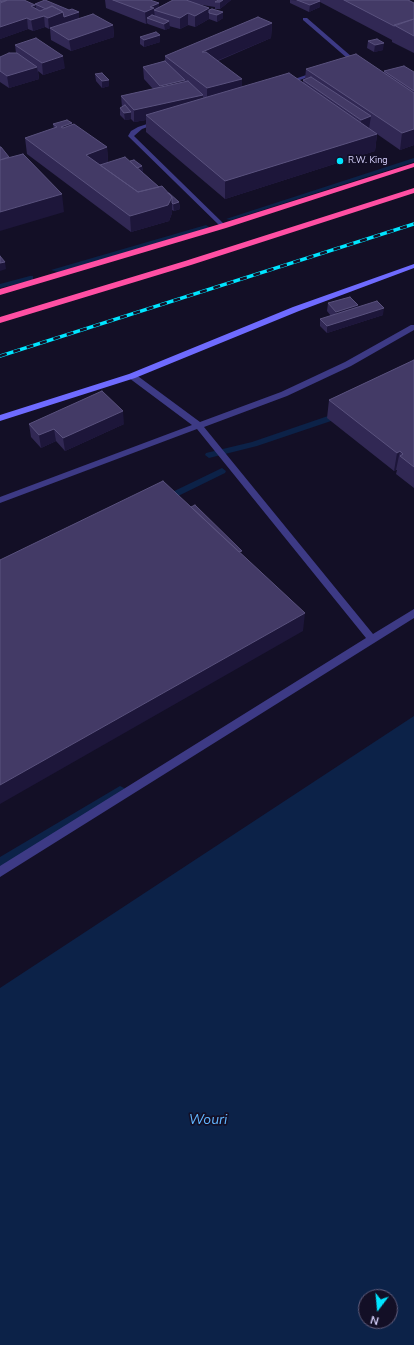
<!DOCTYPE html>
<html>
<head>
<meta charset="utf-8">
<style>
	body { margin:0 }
	#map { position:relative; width:414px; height:1345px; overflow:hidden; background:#130f26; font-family:"Nunito Sans",sans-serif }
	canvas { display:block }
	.north { position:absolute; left:358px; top:1289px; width:40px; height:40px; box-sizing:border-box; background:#130f26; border:1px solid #625e7d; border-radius:50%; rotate:196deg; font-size:11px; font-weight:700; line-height:16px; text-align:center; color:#d9d4ff }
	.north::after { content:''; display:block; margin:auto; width:14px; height:18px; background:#00e5ff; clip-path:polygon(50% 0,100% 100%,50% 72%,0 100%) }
</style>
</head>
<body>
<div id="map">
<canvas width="414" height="1345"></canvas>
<div class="north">N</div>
</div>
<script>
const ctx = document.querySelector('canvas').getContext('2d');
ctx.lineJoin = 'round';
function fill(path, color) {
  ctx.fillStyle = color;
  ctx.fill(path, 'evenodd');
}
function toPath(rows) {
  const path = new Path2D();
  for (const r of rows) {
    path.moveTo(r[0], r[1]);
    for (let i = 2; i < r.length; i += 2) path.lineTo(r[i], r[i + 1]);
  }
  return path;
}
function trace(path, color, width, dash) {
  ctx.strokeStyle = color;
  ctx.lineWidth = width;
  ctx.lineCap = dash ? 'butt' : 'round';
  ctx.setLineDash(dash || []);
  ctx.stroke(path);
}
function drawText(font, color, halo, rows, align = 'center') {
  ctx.font = font + ' "Nunito Sans",sans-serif';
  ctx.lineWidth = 3.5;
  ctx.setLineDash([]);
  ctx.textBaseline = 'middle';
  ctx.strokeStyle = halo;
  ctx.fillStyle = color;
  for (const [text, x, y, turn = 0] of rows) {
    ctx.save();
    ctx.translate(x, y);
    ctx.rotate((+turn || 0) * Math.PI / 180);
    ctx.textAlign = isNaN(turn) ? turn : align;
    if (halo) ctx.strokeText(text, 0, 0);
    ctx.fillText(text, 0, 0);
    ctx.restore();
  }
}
fill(toPath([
	[414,716,414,1345,0,1345,0,988],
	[366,1297,390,1297,390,1321,366,1321]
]), '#0c2248');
fill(toPath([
	[414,158,414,162,231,220,226,219,414,158],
	[206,225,209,227,208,228,58,272,51,270,206,225],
	[30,276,33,276,33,280,0,288,0,284,30,276],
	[328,416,332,419,331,421,257,446,209,458,205,455,206,453,252,442,328,416],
	[222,468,226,471,225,473,170,500,164,500,163,498,164,496,222,468],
	[120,786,124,788,125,791,124,794,0,868,0,857,120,786]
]), '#0c2248');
fill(toPath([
	[303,18,307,18,352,57,352,59,345,66,341,66,341,64,347,58,303,20,303,18],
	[315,72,320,73,288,84,283,83,315,72],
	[156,121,161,122,142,129,134,136,225,225,225,227,221,227,128,136,131,131,138,127,156,121]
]), '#3d3a85');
fill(toPath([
	[411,325,414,325,414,330,351,366,287,396,204,427,373,634,414,609,414,618,0,877,0,866,366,638,197,429,0,503,0,497,192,425,129,378,129,374,135,374,200,422,281,392,345,362,411,325]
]), '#3d3a85');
fill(toPath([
	[414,264,414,268,299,311,135,378,0,421,0,415,129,374,293,307,414,264]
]), '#6f6bff');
fill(toPath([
	[414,163,414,167,226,228,0,295,0,289,220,224,414,163],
	[414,188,414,193,191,265,0,323,0,317,185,261,414,188]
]), '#ff4fa3');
const rail = toPath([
	[0,356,414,224]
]);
trace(rail, '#00e5ff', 3.5);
trace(rail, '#130f26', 2.5, [7]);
fill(toPath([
	[0,0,36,9,35,4,79,12,79,18,63,24,113,25,114,37,71,51,51,40,50,29,49,29,45,27,33,31,28,29,0,39],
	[105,0,150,0,159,7,173,0,231,0,220,9,215,9,215,7,196,4,209,8,209,10,223,12,223,18,217,22,209,19,195,27,188,25,180,29,169,26,170,28,165,30,148,24,147,23,146,24,106,8],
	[290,0,319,1,319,0,410,0,409,0,414,3,414,53,392,42,392,40,320,2,320,7,309,12,290,3],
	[272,23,271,38,218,61,242,87,303,82,303,80,305,79,306,69,384,73,384,71,414,72,414,145,400,150,377,134,375,151,225,199,146,132,146,120,134,122,131,119,125,120,120,115,120,108,122,107,121,96,153,89,144,79,143,67,165,61,165,56],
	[160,35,160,42,144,47,140,44,140,37],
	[368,41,383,50,374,52,367,48],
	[15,45,65,68,43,75,38,71,39,79,9,88,0,82,0,57,16,53],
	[95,74,109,86,102,88,96,81],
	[53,124,72,125,107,147,108,163,130,161,142,166,143,173,159,187,179,202,180,209,174,211,172,210,172,213,169,221,131,232,27,154,25,138,54,129],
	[328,303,358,307,383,315,327,333,320,326,320,319,331,316,327,311],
	[414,360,414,488,396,474,397,470,396,470,394,471,327,418,329,400],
	[29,424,124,424,65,451,56,441,41,448,31,437]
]), '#312854');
fill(toPath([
	[216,0,231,0,220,9,220,2,216,2],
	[320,1,320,7,309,12,310,5],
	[159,3,159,11,154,10,155,17,147,18,147,23,146,24,145,12,150,7],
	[35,5,36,16,31,6],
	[209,8,209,19,195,27,195,16],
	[63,12,79,12,79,18,49,29,48,18],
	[223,12,223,18,217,22,217,15],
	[188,13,188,25,180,29,180,18],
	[44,16,45,27,33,31,31,20],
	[27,18,28,29,0,39,0,27],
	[169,21,170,28,165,30,164,24],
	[272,23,271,38,202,67,202,52],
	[113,25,114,37,71,51,69,40],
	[160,35,160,42,144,47,144,40],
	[384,43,383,50,374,52,375,45],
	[63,56,65,68,43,75,42,63],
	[37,67,39,79,9,88,7,76],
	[242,79,242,94,207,103,207,88],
	[109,80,109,86,102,88,102,81],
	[185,80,185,92,161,98,160,86],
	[203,95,203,107,146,115,146,120,134,122,134,110],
	[131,112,131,119,125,120,124,113],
	[371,116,369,129,360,132,361,120],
	[72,123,74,139,61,127],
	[414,129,414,145,400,150,402,133],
	[377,134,375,151,225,199,225,181],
	[107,147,108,163,99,166,86,155],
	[142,166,143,173,136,168],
	[62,194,64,212,0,231,0,212],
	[172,197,172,213,169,221,131,232,130,216],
	[179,202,180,209,174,211,173,204],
	[5,262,6,269,0,271,0,263],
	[358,305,357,313,335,319,336,312],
	[384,308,383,315,327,333,327,326],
	[123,411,124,424,65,451,63,438],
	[54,429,56,441,41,448,39,435],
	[400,451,396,470,394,471,397,453],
	[305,613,303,631,0,804,0,785]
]), '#1d163a');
const building = toPath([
	[0,0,7,0,0,2,0,0],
	[8,0,24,0,35,5,31,6,40,11,52,6,63,12,48,18,44,16,31,20,27,18,0,27,0,3,8,0],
	[45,0,69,10,72,9,79,12,64,17,63,12,52,6,46,9,35,4,45,0],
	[113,0,150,0,159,3,150,7,154,8,145,12,113,0],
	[173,0,186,0,209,8,195,16,188,13,180,18,154,10,173,0],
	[218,0,223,0,220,2,215,2,218,0],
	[297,0,318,0,320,1,310,5,297,0],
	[344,0,408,0,414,3,414,19,394,26,344,0],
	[212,9,223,12,217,15,209,13,209,10,212,9],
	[93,14,113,25,69,40,50,28,93,14],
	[152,15,169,21,164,24,147,18,152,15],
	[258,17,272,23,202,52,206,52,242,79,207,88,165,56,258,17],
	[414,19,414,36,394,25,414,19],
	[156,32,160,35,144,40,140,37,156,32],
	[36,38,63,56,42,63,15,45,36,38],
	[377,39,384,43,375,45,368,41,377,39],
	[9,53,17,53,37,67,7,76,0,71,0,57,9,53],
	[356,54,414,93,414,129,402,133,306,69,356,54],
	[165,61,185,80,160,86,143,67,165,61],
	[404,66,414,72,414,91,384,71,404,66],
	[102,73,109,80,102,81,95,74,102,73],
	[289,73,377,134,225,181,146,115,289,73],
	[311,77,371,116,361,120,303,80,311,77],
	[188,81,203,95,134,110,121,96,188,81],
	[125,105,131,112,124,113,120,108,125,105],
	[67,120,72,123,61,127,63,128,74,124,107,147,86,155,138,192,162,186,172,197,168,205,130,216,25,138,57,127,53,124,67,120],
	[0,147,1,147,9,157,0,160,0,147],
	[23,154,62,194,0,212,0,160,23,154],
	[125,157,159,187,138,192,100,165,125,157],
	[134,160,142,166,137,168,130,161,134,160],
	[168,193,169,193,179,202,173,204,172,203,172,197,168,193],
	[0,256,5,262,0,263,0,256],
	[350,297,358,305,336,312,328,303,350,297],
	[377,301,384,308,327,326,320,319,377,301],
	[414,360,414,467,400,456,403,454,400,451,397,453,329,400,414,360],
	[102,391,123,411,63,438,54,429,39,435,29,424,102,391],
	[163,481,305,613,0,785,0,560,163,481],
	[195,505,242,551,239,552,191,507,195,505]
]);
fill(building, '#433a66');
trace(building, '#5a527e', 1);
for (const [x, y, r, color] of [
	[340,161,4,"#00e5ff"]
]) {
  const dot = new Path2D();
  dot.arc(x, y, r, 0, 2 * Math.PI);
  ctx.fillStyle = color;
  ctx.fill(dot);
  trace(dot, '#130f26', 1.5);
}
drawText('9px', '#d9d4ff', '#130f26', [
	["R.W. King",348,161]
], 'left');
drawText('italic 14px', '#62b6ff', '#130f26', [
	["Wouri",208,1121]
]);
</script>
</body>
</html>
